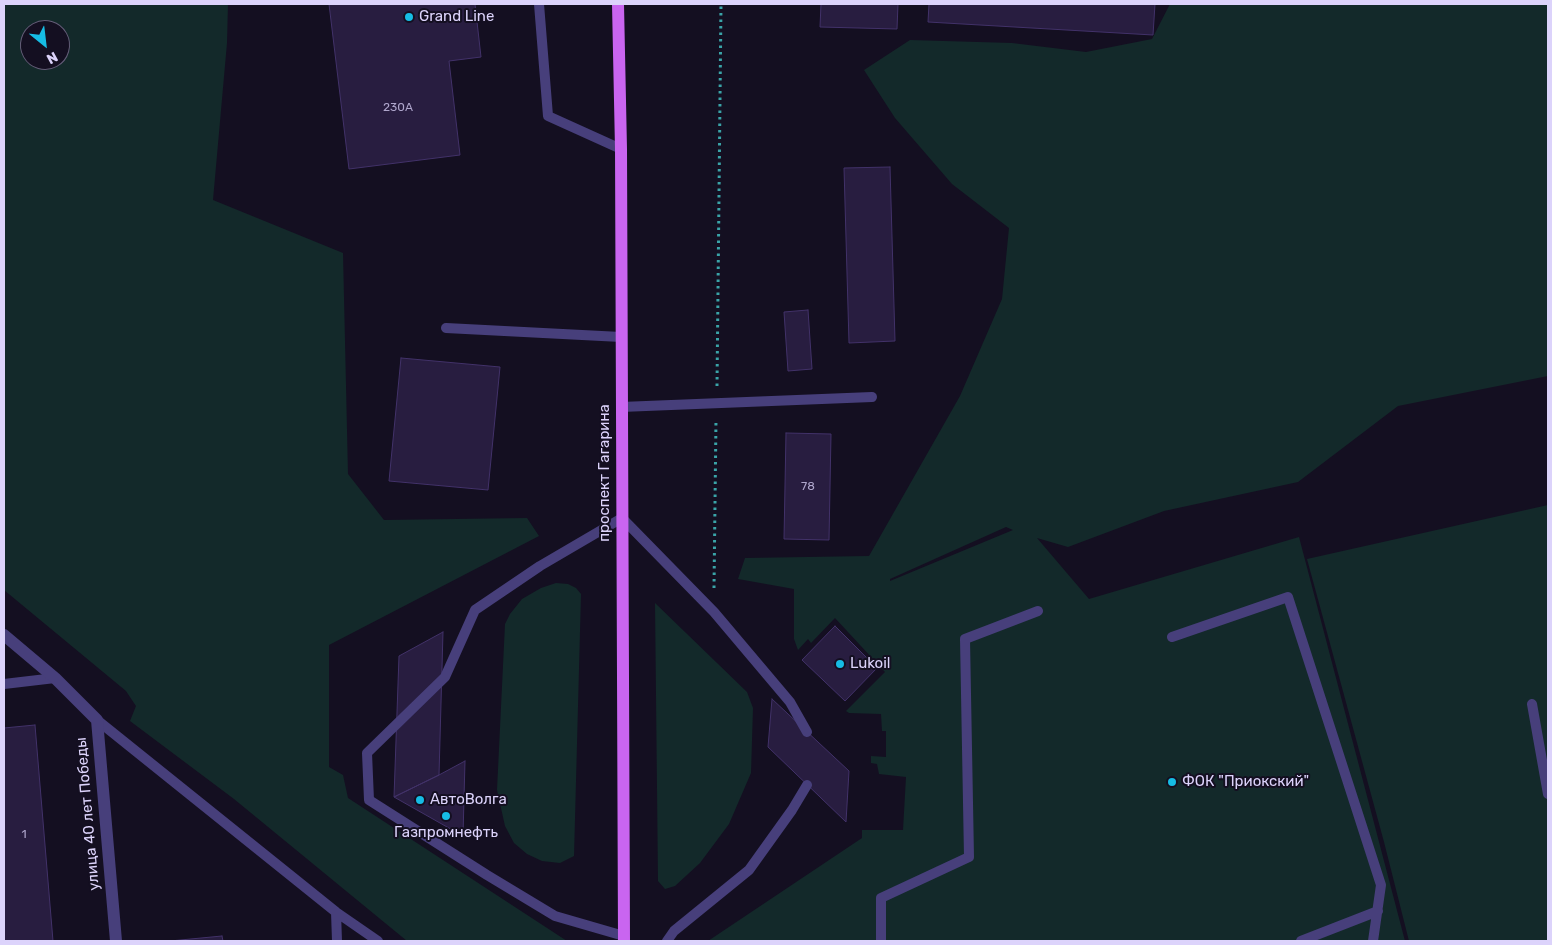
<!DOCTYPE html>
<html>
<head>
<meta charset="utf-8">
<style>
	body { margin:0 }
	#map { position:relative; width:1552px; height:945px; overflow:hidden; background:#140f21; font-family:Rubik,sans-serif }
	canvas { display:block }
	.frame { position:absolute; inset:0; border:5px solid #dcd3fb; pointer-events:none }
	.north { position:absolute; left:20px; top:20px; width:50px; height:50px; box-sizing:border-box; background:#140f21; border:1px solid #645d78; border-radius:50%; rotate:151deg; font-size:14px; font-weight:700; line-height:20px; text-align:center; color:#dcd3fb }
	.north::after { content:''; display:block; margin:auto; width:18px; height:22px; background:#16bce4; clip-path:polygon(50% 0,100% 100%,50% 72%,0 100%) }
</style>
</head>
<body>
<div id="map">
<canvas width="1552" height="945"></canvas>
<div class="frame"></div>
<div class="north">N</div>
</div>
<script>
const ctx = document.querySelector('canvas').getContext('2d');
ctx.lineJoin = 'round';
function fill(path, color) {
  ctx.fillStyle = color;
  ctx.fill(path, 'evenodd');
}
function toPath(rows) {
  const path = new Path2D();
  for (const r of rows) {
    path.moveTo(r[0], r[1]);
    for (let i = 2; i < r.length; i += 2) path.lineTo(r[i], r[i + 1]);
  }
  return path;
}
function trace(path, color, width, dash) {
  ctx.strokeStyle = color;
  ctx.lineWidth = width;
  ctx.lineCap = dash ? 'butt' : 'round';
  ctx.setLineDash(dash || []);
  ctx.stroke(path);
}
function drawText(font, color, halo, rows, align = 'center') {
  ctx.font = font + ' Rubik,sans-serif';
  ctx.lineWidth = 4;
  ctx.setLineDash([]);
  ctx.textBaseline = 'middle';
  ctx.strokeStyle = halo;
  ctx.fillStyle = color;
  for (const [text, x, y, turn = 0] of rows) {
    ctx.save();
    ctx.translate(x, y);
    ctx.rotate((+turn || 0) * Math.PI / 180);
    ctx.textAlign = isNaN(turn) ? turn : align;
    if (halo) ctx.strokeText(text, 0, 0);
    ctx.fillText(text, 0, 0);
    ctx.restore();
  }
}
fill(toPath([
	[4,4,228,4,227,43,213,200,343,253,348,474,384,520,527,518,539,536,329,645,329,767,343,775,348,798,567,941,407,941,234,799,130,721,136,706,126,691,4,590],
	[30,30,60,30,60,60,30,60],
	[1170,4,1548,4,1548,376,1398,406,1298,482,1164,511,1068,547,1037,538,1089,599,1299,537,1405,941,708,941,862,838,862,830,903,830,906,777,879,774,877,764,871,763,871,756,886,757,886,731,882,731,881,714,849,713,846,711,885,672,835,618,811,643,808,639,798,650,794,639,794,589,738,579,745,558,869,556,960,396,1002,299,1009,228,952,184,895,118,864,70,910,40,1012,43,1086,52,1152,39],
	[1006,527,1013,530,890,581,890,579],
	[1548,505,1548,941,1409,941,1384,842,1307,559],
	[556,583,568,584,576,588,581,594,574,856,560,863,542,861,527,854,514,843,505,826,497,790,505,624,510,614,522,599,541,588],
	[655,603,747,692,753,708,751,773,729,824,700,863,675,886,665,889,658,881]
]), '#13292a');
const building = toPath([
	[329,4,475,4,481,57,449,61,460,155,349,169,329,4],
	[821,4,898,4,897,29,820,27,821,4],
	[929,4,1155,4,1153,35,928,22,929,4],
	[890,167,895,341,849,343,844,168,890,167],
	[808,310,812,369,788,371,784,312,808,310],
	[401,358,500,367,488,490,389,481,401,358],
	[786,433,831,434,829,540,784,539,786,433],
	[835,626,877,668,845,701,802,660,835,626],
	[443,632,439,775,394,797,399,656,443,632],
	[772,699,849,771,846,822,768,747,772,699],
	[35,725,53,941,4,941,4,728,35,725],
	[465,761,463,836,394,797,439,775,465,761],
	[222,936,223,941,170,941,222,936]
]);
fill(building, '#281d40');
trace(building, '#423269', 1);
trace(toPath([
	[717,386,721,4],
	[714,588,716,419]
]), '#3aa4a8', 3, [2.5, 4]);
trace(toPath([
	[539,4,548,116,621,149],
	[446,328,621,337],
	[621,407,872,397],
	[1172,637,1288,597,1381,885,1373,941],
	[4,684,55,678],
	[1532,704,1548,794],
	[97,720,336,912,378,941],
	[336,912,337,941],
	[624,936,555,916,487,875,369,800,367,753,445,677,475,610,540,566,622,518,714,612,790,702,807,732],
	[667,941,674,931,749,870,792,810,807,785],
	[881,941,881,898,969,857,965,639,1038,611],
	[1301,941,1378,911]
]), '#473f7b', 10);
trace(toPath([
	[4,635,55,678,97,720,116,941]
]), '#473f7b', 12);
trace(toPath([
	[618,4,621,149,624,941]
]), '#c965f0', 12);
for (const [x, y, r, color] of [
	[409,17,5,"#16bce4"],
	[840,664,5,"#16bce4"],
	[1172,782,5,"#16bce4"],
	[420,800,5,"#16bce4"],
	[446,816,5,"#16bce4"]
]) {
  const dot = new Path2D();
  dot.arc(x, y, r, 0, 2 * Math.PI);
  ctx.fillStyle = color;
  ctx.fill(dot);
  trace(dot, '#140f21', 2);
}
drawText('12px', '#afa6cc', null, [
	["230А",398,108],
	["78",808,487],
	["1",24,835]
]);
drawText('15px', '#dcd3fb', '#140f21', [
	["Grand Line",419,17],
	["Lukoil",850,664],
	["ФОК \"Приокский\"",1182,782],
	["АвтоВолга",430,800],
	["Газпромнефть",446,833,"center"]
], 'left');
drawText('15px', '#dcd3fb', '#140f21', [
	["проспект Гагарина",605,473,-90],
	["улица 40 лет Победы",88,814,-95]
]);
</script>
</body>
</html>
